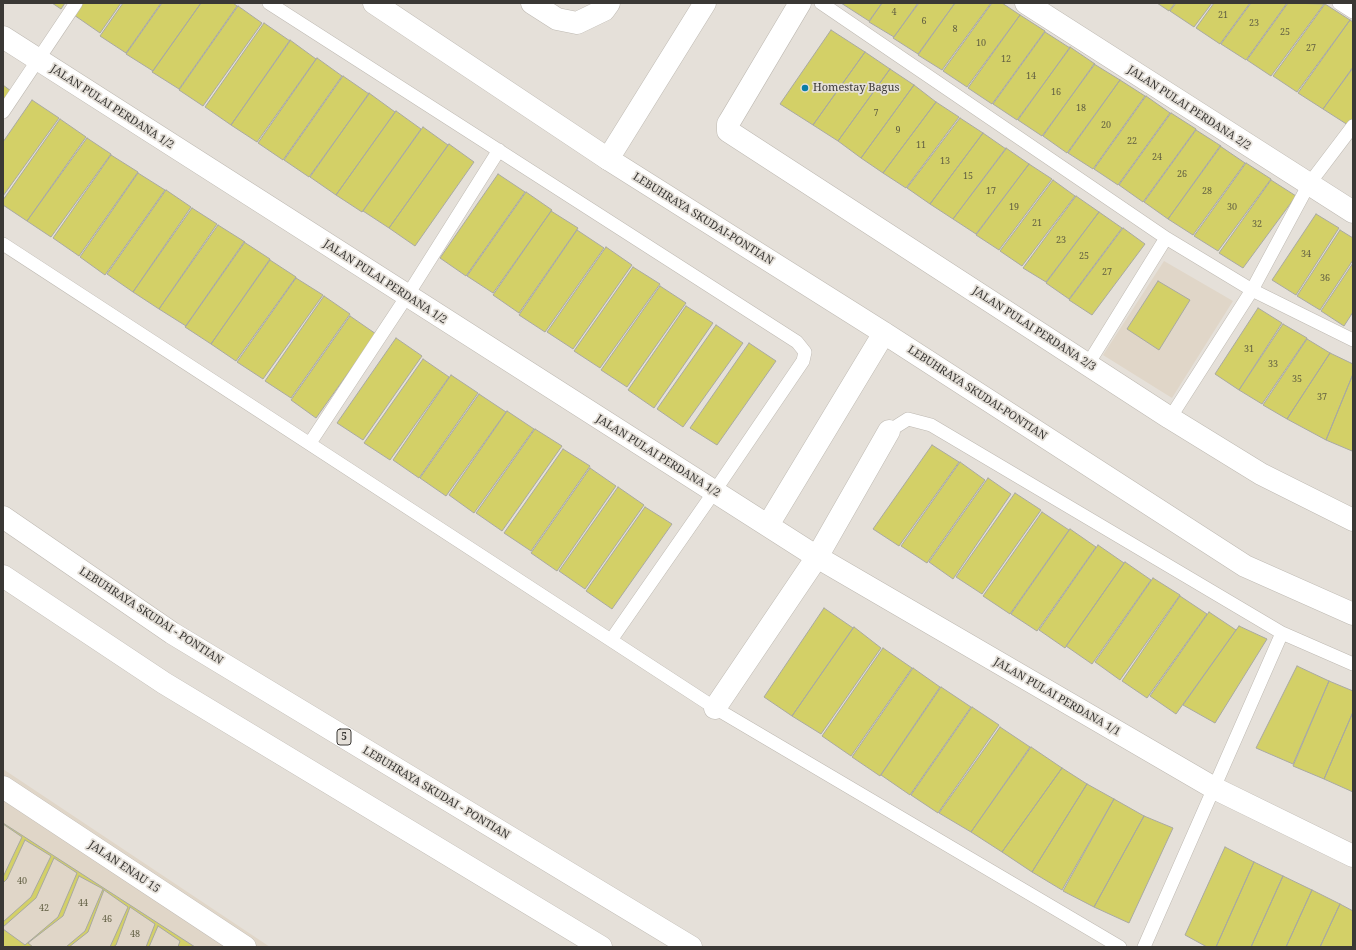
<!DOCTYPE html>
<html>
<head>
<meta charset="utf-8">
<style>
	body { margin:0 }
	#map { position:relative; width:1356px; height:950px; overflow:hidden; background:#e5e0d9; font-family:"Noto Serif",serif }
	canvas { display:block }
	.frame { position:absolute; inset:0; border:4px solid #3a3835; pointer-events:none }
</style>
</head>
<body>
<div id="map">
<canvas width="1356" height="950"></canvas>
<div class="frame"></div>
</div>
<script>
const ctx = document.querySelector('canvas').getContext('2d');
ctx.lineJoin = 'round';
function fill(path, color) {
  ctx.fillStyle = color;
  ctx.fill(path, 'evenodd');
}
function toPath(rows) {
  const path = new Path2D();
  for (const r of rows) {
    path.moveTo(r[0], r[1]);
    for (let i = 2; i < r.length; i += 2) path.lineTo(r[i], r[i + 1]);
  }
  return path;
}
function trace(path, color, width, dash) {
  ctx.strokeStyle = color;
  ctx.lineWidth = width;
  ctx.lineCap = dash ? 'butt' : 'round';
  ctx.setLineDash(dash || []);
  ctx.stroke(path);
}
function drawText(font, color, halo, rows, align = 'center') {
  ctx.font = font + ' "Noto Serif",serif';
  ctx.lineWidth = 3.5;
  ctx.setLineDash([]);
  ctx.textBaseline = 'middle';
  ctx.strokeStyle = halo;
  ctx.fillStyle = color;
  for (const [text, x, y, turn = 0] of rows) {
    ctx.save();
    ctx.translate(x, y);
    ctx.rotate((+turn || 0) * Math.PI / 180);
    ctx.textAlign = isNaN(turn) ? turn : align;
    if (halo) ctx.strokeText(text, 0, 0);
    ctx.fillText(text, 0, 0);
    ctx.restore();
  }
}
fill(toPath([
	[1164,261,1233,301,1172,398,1103,355],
	[3,769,270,947,3,947]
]), '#e0d6c8');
const building = toPath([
	[52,3,65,3,61,9,52,3],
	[82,3,121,3,100,33,74,15,82,3],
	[123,3,161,3,126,53,100,36,123,3],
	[162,3,201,3,153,71,126,54,162,3],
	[201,3,233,3,237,6,179,89,152,72,201,3],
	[841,3,882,3,869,21,841,3],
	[882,3,918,3,894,37,869,22,882,3],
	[919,3,955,3,918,54,893,38,919,3],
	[955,3,991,3,942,70,918,55,955,3],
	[992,3,1002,3,1020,15,967,87,943,71,992,3],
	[1157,3,1175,3,1169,11,1157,3],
	[1176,3,1212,3,1194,27,1170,11,1176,3],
	[1214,3,1250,3,1220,44,1196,28,1214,3],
	[1251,3,1287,3,1246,60,1221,44,1251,3],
	[1288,3,1324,4,1271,76,1247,60,1288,3],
	[1325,4,1350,20,1297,92,1273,76,1325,4],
	[238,6,262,23,203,106,179,90,238,6],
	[1020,15,1045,31,992,104,968,88,1020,15],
	[1350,20,1353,22,1353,67,1323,109,1298,93,1350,20],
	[264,23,290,41,231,125,205,107,264,23],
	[831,30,865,52,813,125,780,104,831,30],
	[1045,32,1070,48,1017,120,993,104,1045,32],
	[290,40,316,59,257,142,231,125,290,40],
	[1070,47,1095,64,1042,136,1018,120,1070,47],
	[865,52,890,69,838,141,813,125,865,52],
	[317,58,342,76,283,160,258,143,317,58],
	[1094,64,1120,80,1067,153,1043,136,1094,64],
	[1353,68,1353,118,1348,125,1323,109,1353,68],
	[890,69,914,85,861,158,838,141,890,69],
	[343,76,369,94,309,177,284,160,343,76],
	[1120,80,1145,96,1093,169,1068,153,1120,80],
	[3,85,11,91,3,102,3,85],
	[914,85,936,102,883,173,861,158,914,85],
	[369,93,395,112,336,195,310,177,369,93],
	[1146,96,1170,113,1118,185,1094,169,1146,96],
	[32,100,59,118,3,196,3,142,32,100],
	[936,102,959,117,906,188,883,173,936,102],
	[396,111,421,129,362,212,336,195,396,111],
	[1171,113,1196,129,1143,202,1119,185,1171,113],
	[960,118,983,133,930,204,907,188,960,118],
	[60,119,86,137,27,221,3,205,3,200,60,119],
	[423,127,448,145,389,228,363,211,423,127],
	[1196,130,1221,146,1168,219,1144,202,1196,130],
	[983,133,1006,149,953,219,930,204,983,133],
	[87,138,111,154,51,237,27,221,87,138],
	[449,144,474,162,415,246,389,228,449,144],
	[1220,146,1245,163,1193,235,1168,219,1220,146],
	[1006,148,1029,164,976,234,953,219,1006,148],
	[111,155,138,172,79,256,53,238,111,155],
	[1246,163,1271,179,1218,251,1194,236,1246,163],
	[1029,164,1052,179,999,250,976,235,1029,164],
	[138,173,165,190,105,275,80,257,138,173],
	[498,174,525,192,466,276,440,258,498,174],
	[1053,180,1075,196,1022,266,1000,251,1053,180],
	[1271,180,1296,196,1243,268,1219,253,1271,180],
	[166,190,191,207,133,292,107,274,166,190],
	[526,192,552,210,493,293,467,276,526,192],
	[1076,196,1099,212,1046,282,1023,268,1076,196],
	[192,208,217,224,159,309,133,292,192,208],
	[551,211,578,228,519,313,493,295,551,211],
	[1099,212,1122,228,1069,299,1046,283,1099,212],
	[1316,214,1339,228,1296,295,1272,280,1316,214],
	[218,225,245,242,186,326,159,309,218,225],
	[1123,228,1145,244,1092,315,1069,300,1123,228],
	[577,230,604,248,545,332,519,315,577,230],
	[1340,230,1353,238,1353,260,1320,310,1297,296,1340,230],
	[244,242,270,259,211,344,185,327,244,242],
	[606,247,632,265,573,349,547,332,606,247],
	[270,260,296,277,236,361,211,344,270,260],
	[1353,263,1353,312,1344,326,1321,311,1353,263],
	[633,267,660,284,600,368,574,351,633,267],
	[296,278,323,295,263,379,237,362,296,278],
	[1158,281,1190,300,1159,350,1127,329,1158,281],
	[660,286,686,303,627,387,601,370,660,286],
	[324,296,350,314,291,398,265,381,324,296],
	[686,306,713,323,654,408,628,390,686,306],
	[1258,308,1282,323,1239,390,1215,374,1258,308],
	[350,316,376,334,316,418,291,400,350,316],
	[1283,324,1307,338,1262,404,1239,390,1283,324],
	[716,325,743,343,683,427,657,409,716,325],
	[396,338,422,356,363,440,337,423,396,338],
	[1307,339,1330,353,1287,419,1263,405,1307,339],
	[749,343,776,361,717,445,690,428,749,343],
	[1330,353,1353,364,1353,374,1326,440,1287,419,1330,353],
	[423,359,449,377,390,460,364,443,423,359],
	[1353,374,1353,449,1352,451,1326,440,1353,374],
	[451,375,478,393,419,478,393,460,451,375],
	[479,394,506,412,446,496,420,478,479,394],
	[507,411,534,429,474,513,449,495,507,411],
	[535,429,562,446,502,531,476,513,535,429],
	[932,445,959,462,899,546,873,529,932,445],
	[563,449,590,466,531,551,504,533,563,449],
	[960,462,985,480,927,563,901,546,960,462],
	[590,468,616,486,557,571,531,553,590,468],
	[988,478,1011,494,953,579,929,562,988,478],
	[618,487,644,505,585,589,559,571,618,487],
	[1015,493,1041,510,982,594,956,577,1015,493],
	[645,507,672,524,612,609,586,591,645,507],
	[1042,512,1069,530,1010,614,983,596,1042,512],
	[1070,529,1096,547,1037,631,1011,614,1070,529],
	[1098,545,1124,563,1065,648,1039,630,1098,545],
	[1125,562,1151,580,1092,664,1066,646,1125,562],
	[1153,578,1180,595,1120,680,1095,662,1153,578],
	[1180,596,1207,614,1147,698,1122,681,1180,596],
	[824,608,853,628,792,716,764,697,824,608],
	[1209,612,1236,630,1176,714,1150,696,1209,612],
	[1239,626,1267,639,1215,723,1183,705,1239,626],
	[854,627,881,648,821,734,792,716,854,627],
	[883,648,912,668,851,756,822,736,883,648],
	[1297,666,1329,681,1293,764,1256,748,1297,666],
	[913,668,940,687,880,776,852,757,913,668],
	[1329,681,1353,691,1353,712,1324,779,1293,766,1329,681],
	[941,687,971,707,910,795,881,775,941,687],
	[972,707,999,725,938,813,911,795,972,707],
	[1353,712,1353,792,1324,779,1353,712],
	[1000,727,1030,747,971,832,939,813,1000,727],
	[1031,747,1062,768,1002,852,971,832,1031,747],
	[1062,768,1087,784,1032,872,1002,852,1062,768],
	[1087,784,1114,799,1062,890,1032,872,1087,784],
	[1114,799,1144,816,1094,907,1063,891,1114,799],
	[1144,816,1173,828,1129,923,1094,907,1144,816],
	[3,823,195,947,3,947,3,823],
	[3,824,22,837,3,877,3,824],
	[25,840,51,856,31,897,3,922,3,883,7,879,25,840],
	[1225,847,1254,862,1216,947,1207,947,1185,935,1225,847],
	[54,858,77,873,58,917,25,945,3,929,3,927,36,898,54,858],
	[1254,862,1283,876,1251,947,1216,947,1254,862],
	[79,876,103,889,85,931,66,947,33,947,28,943,63,916,79,876],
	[1283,876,1312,890,1286,947,1251,947,1283,876],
	[104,890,128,907,110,947,69,947,88,932,104,890],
	[1312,890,1340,904,1320,947,1286,947,1312,890],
	[1340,904,1353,911,1353,947,1320,947,1340,904],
	[130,907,155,924,146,947,113,947,116,945,130,907],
	[158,926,180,941,178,947,149,947,158,926]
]);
fill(building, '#d3d067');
trace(building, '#a9a9a1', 1);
const service = toPath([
	[269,3,797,342,805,352,803,361,714,492,611,640],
	[821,3,1166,238,1252,290,1353,340],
	[1339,3,1353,12],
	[3,112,76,3],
	[3,244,715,708,1120,947],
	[1088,364,1166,238],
	[1170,418,1252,290,1309,184,1353,126],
	[889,431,908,419,931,425,1282,633,1353,664],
	[310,443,407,296,499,150],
	[1144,947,1282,633]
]);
const minor = toPath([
	[532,3,557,19,577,23,604,10,609,3],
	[800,3,731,119,728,124,728,131,1170,418,1261,474,1353,520],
	[1026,3,1353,212],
	[3,37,817,557,1214,788,1353,856],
	[608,159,884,333,1245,566,1353,614],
	[768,525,884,333],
	[715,708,817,557,889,431],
	[3,787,245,947]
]);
const tertiary = toPath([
	[374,3,608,159,705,3]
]);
const trunk = toPath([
	[3,517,172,633,691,947],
	[3,576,164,683,601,947]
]);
trace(service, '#beb9b2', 14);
trace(minor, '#beb9b2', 23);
trace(tertiary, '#beb9b2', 23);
trace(trunk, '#beb9b2', 23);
trace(service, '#fff', 13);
trace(minor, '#fff', 22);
trace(tertiary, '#fff', 22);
trace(trunk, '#fff', 22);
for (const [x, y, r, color] of [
	[805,88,4,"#0a7ea6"]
]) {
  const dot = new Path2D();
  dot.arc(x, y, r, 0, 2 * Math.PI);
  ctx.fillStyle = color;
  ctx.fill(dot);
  trace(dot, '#e5e0d9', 1.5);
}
drawText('9px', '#605e42', null, [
	["4",894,12],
	["21",1223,15],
	["6",924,21],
	["23",1254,23],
	["8",955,29],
	["25",1285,32],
	["10",981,43],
	["27",1311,48],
	["12",1006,59],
	["14",1031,76],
	["16",1056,92],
	["18",1081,108],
	["7",876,113],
	["20",1106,125],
	["9",898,130],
	["22",1132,141],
	["11",921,145],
	["24",1157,157],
	["13",945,161],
	["26",1182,174],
	["15",968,176],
	["17",991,191],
	["28",1207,191],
	["19",1014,207],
	["30",1232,207],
	["21",1037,223],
	["32",1257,224],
	["23",1061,240],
	["34",1306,254],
	["25",1084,256],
	["27",1107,272],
	["36",1325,278],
	["31",1249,349],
	["33",1273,364],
	["35",1297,379],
	["37",1322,397],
	["40",22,881],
	["44",83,903],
	["42",44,908],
	["46",107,919],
	["48",135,934]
]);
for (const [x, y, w] of [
	[344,737,14]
]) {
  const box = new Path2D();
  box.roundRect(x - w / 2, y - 8, w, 16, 3);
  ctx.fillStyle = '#e5e0d9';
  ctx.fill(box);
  trace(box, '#3a3835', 1);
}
drawText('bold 10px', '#3a3835', null, [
	["5",344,737]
]);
drawText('11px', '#3a3835', '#e5e0d9', [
	["Homestay Bagus",813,88]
], 'left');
drawText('11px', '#3a3835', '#e5e0d9', [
	["JALAN PULAI PERDANA 1/2",112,107,33],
	["JALAN PULAI PERDANA 2/2",1189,108,33],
	["LEBUHRAYA SKUDAI-PONTIAN",703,219,32],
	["JALAN PULAI PERDANA 1/2",385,282,33],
	["JALAN PULAI PERDANA 2/3",1034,329,33],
	["LEBUHRAYA SKUDAI-PONTIAN",977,393,33],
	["JALAN PULAI PERDANA 1/2",658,456,32],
	["LEBUHRAYA SKUDAI - PONTIAN",151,616,33],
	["JALAN PULAI PERDANA 1/1",1057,697,30],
	["LEBUHRAYA SKUDAI - PONTIAN",436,793,31],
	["JALAN ENAU 15",124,867,34]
]);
</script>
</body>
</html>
